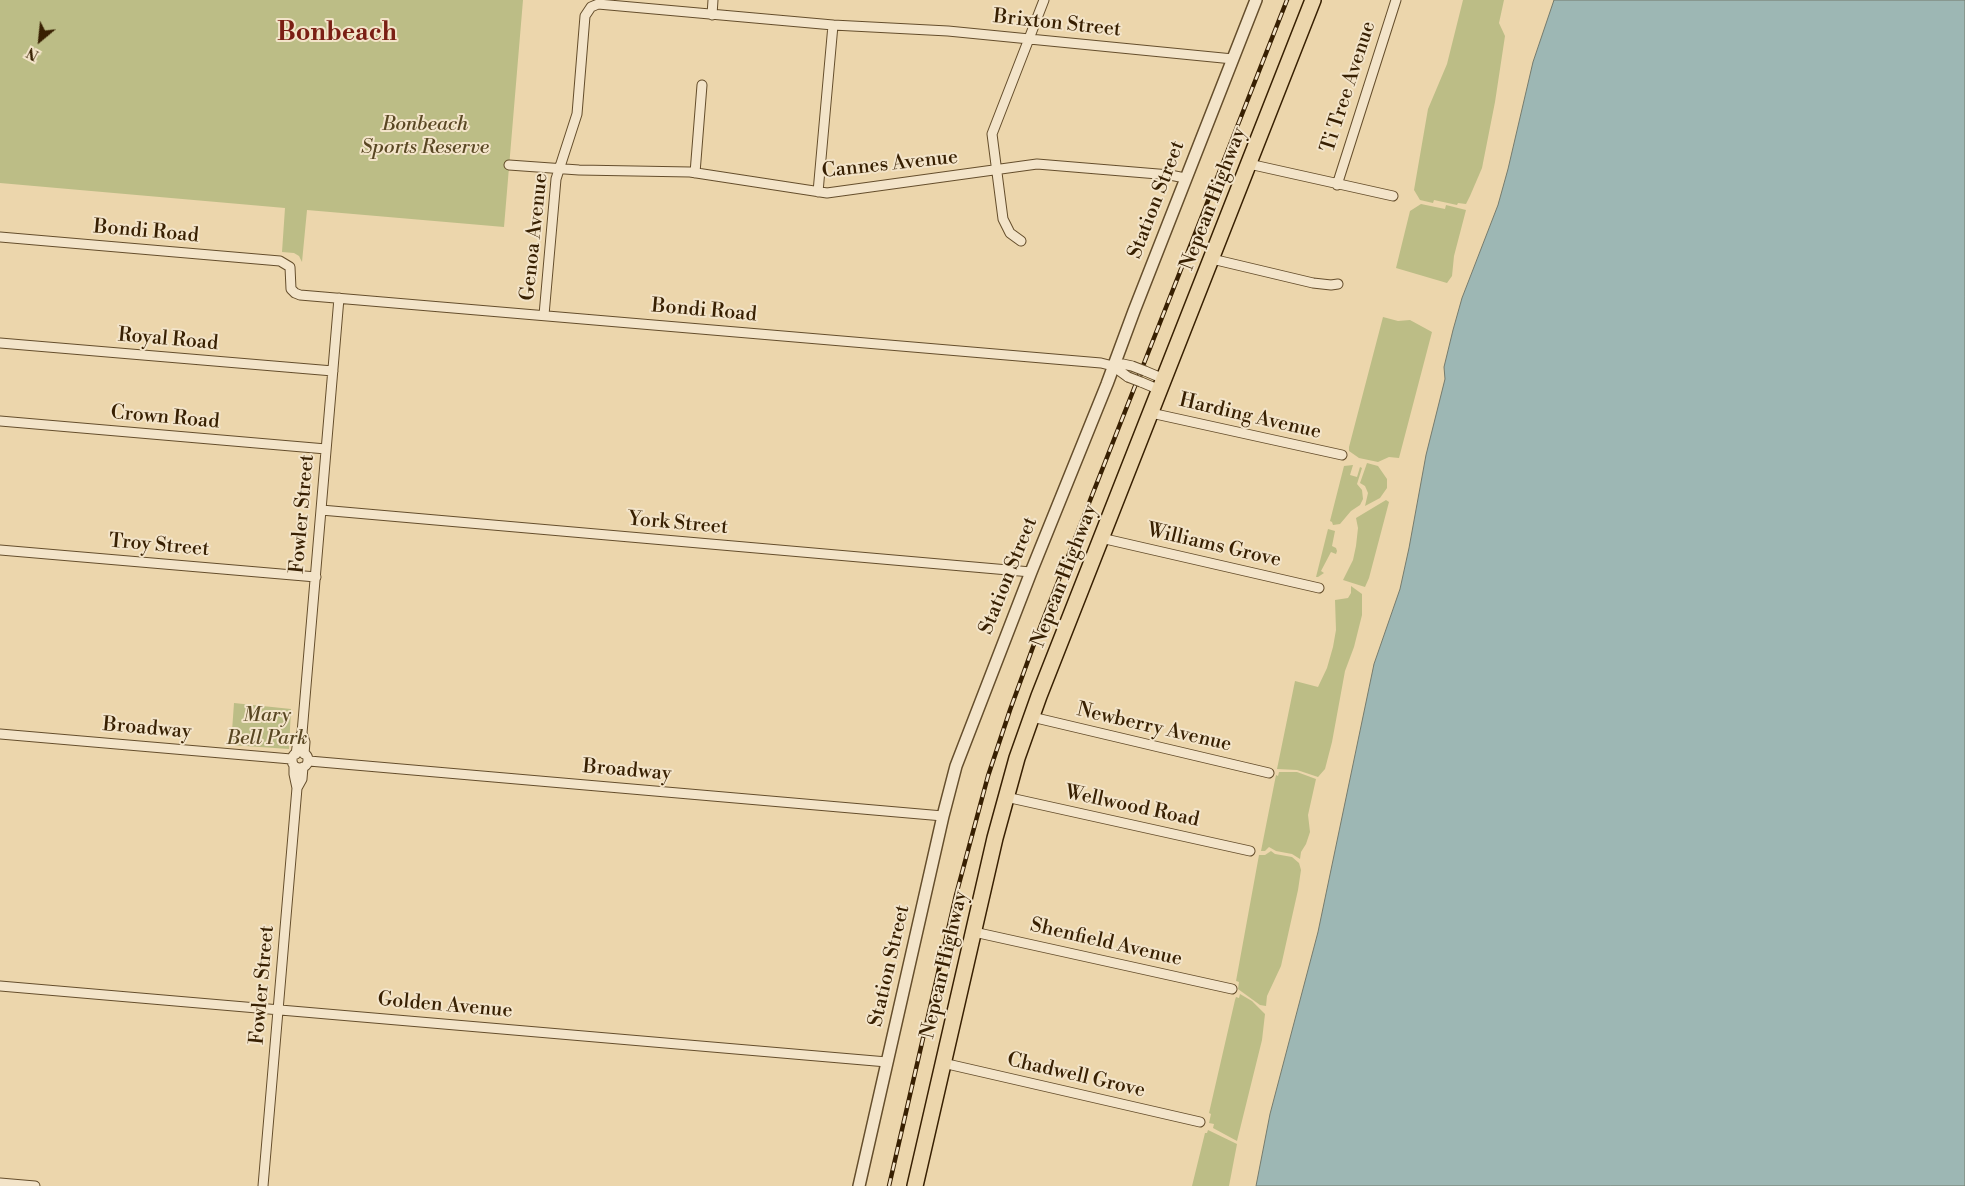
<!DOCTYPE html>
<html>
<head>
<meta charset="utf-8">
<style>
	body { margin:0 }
	#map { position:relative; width:1965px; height:1186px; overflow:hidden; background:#ecd6ac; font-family:"Libre Bodoni",serif }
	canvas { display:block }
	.north { position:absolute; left:15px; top:15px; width:50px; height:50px; -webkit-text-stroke:4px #f3e4c9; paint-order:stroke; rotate:208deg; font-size:14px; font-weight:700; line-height:20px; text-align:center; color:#382002 }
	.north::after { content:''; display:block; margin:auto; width:18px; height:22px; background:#382002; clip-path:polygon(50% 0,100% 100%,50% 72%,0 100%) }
</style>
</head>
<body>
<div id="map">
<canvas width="1965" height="1186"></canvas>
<div class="north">N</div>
</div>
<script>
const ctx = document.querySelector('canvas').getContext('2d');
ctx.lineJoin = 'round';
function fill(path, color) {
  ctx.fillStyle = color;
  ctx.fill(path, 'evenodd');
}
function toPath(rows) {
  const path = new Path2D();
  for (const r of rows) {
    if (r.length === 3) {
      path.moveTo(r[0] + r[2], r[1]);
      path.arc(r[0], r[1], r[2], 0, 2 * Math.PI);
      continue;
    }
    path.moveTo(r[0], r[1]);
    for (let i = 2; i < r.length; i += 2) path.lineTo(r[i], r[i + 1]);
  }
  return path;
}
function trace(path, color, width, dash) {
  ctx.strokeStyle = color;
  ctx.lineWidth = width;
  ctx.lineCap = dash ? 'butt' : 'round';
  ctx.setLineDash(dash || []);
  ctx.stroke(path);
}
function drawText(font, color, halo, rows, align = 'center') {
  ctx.font = font + ' "Libre Bodoni",serif';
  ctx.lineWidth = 4;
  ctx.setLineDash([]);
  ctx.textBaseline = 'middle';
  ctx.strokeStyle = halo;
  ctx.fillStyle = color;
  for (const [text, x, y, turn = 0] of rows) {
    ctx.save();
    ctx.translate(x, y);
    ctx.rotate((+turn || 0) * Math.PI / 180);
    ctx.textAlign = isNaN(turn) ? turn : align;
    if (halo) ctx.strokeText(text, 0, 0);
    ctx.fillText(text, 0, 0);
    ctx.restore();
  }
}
fill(toPath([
	[0,0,523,0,504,227,307,210,302,262,299,256,294,253,282,252,285,208,0,183],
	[1463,0,1504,0,1499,23,1505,36,1495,102,1482,168,1470,196,1466,204,1458,203,1457,205,1434,200,1433,203,1420,200,1414,190,1428,109,1447,64],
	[1421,204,1445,209,1446,205,1466,210,1454,256,1452,276,1447,283,1396,268,1410,211],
	[1383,317,1398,321,1410,320,1432,332,1399,458,1389,457,1378,462,1359,458,1349,451,1349,447],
	[1367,463,1378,466,1387,479,1387,488,1380,498,1365,506,1368,493,1365,486,1360,483],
	[1353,465,1350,475,1357,477,1360,467,1362,468,1357,484,1362,490,1363,499,1360,505,1351,511,1340,524,1333,525,1332,522,1330,521,1344,466],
	[1386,500,1389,502,1369,578,1365,587,1343,580,1353,560,1356,546,1358,528,1356,518],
	[1328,529,1335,531,1332,546,1336,548,1337,551,1336,554,1331,552,1321,571,1324,573,1318,577,1316,577],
	[1351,586,1362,594,1362,615,1354,647,1345,671,1332,742,1325,769,1318,777,1297,770,1277,769,1295,681,1318,687,1327,668,1333,647,1336,630,1335,600,1348,598,1351,593],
	[234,703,291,709,289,749,231,745],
	[1279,772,1297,772,1316,779,1308,815,1310,832,1306,844,1301,852,1300,859,1292,854,1276,851,1269,847,1265,851,1261,851,1276,775,1278,776],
	[1271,851,1275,854,1292,857,1299,863,1301,870,1298,890,1281,966,1267,996,1266,1006,1260,1005,1238,989,1239,982,1236,981,1259,855,1265,855],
	[1240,994,1252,1001,1265,1014,1262,1040,1237,1141,1213,1128,1214,1124,1209,1123,1211,1114,1209,1113,1235,1000,1236,997,1239,998],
	[1208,1130,1237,1144,1229,1186,1192,1186,1205,1133,1207,1133]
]), '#bcbd86');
const water = toPath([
	[1554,0,1965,0,1965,1186,1256,1186,1270,1114,1318,932,1374,664,1400,589,1409,548,1426,455,1445,379,1444,367,1453,330,1462,298,1498,205,1508,169,1533,62,1554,0]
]);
fill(water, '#9db7b4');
trace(water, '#757b6d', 1);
const minor = toPath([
	[712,15,713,0],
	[1249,164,1393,196],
	[509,165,579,170,690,172,827,193,1037,164,1170,175,1185,178],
	[695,173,702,85],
	[1337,185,1396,0],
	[818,192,833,25],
	[0,237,280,261,290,267,291,289,295,293,300,295,1101,363,1113,366,1123,364,1132,366],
	[1021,241,1010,233,1003,219,992,134,1044,0],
	[1212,259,1313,283,1331,285,1338,284],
	[544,315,556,179,577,114,585,16,591,7,598,4,833,25,948,31,1233,59],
	[0,343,333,371],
	[1113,366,1128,377],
	[1145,371,1164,379],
	[1141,382,1160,390],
	[1151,413,1342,455],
	[0,421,326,449],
	[321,510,1031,572],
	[1101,538,1319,588],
	[0,550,316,577],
	[1032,717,1269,773],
	[0,734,291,759],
	[300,760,8],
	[296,754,298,741,302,733],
	[304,754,305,742,302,733,339,298],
	[309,761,943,816],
	[297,788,302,779,303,767],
	[1006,797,1250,851],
	[974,932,1232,989],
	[0,986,887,1062],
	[943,1063,1200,1122],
	[0,1183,35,1186],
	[263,1186,297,788,294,774,294,766]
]);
const tertiary = toPath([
	[859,1186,943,816,956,766,1031,572,1107,384,1134,311,1256,0]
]);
const trunk = toPath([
	[915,1186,995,838,1017,758,1039,696,1313,0]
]);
trace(minor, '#654e2c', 11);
trace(tertiary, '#654e2c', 14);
trace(trunk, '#382002', 18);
trace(minor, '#f3e4c9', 9);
trace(tertiary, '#f3e4c9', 11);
trace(trunk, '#ecd6ac', 15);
const rail = toPath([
	[889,1186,956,895,988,776,1010,710,1041,625,1287,0]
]);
trace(rail, '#382002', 4.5);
trace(rail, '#f3e4c9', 2.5, [8]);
const minorBridge = toPath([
	[1132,366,1145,371],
	[1128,377,1141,382]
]);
trace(minorBridge, '#654e2c', 11, []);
trace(minorBridge, '#f3e4c9', 9);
drawText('20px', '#382002', '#f3e4c9', [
	["Brixton Street",1057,24,6],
	["Ti Tree Avenue",1349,87,-72],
	["Cannes Avenue",890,165,-6],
	["Nepean Highway",1214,199,-69],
	["Station Street",1157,200,-69],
	["Bondi Road",146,232,5],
	["Genoa Avenue",535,237,-84],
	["Bondi Road",704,311,5],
	["Royal Road",168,340,5],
	["Harding Avenue",1250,417,13],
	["Crown Road",165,418,5],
	["Fowler Street",303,514,-85],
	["York Street",678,524,5],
	["Troy Street",159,546,5],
	["Williams Grove",1214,546,13],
	["Station Street",1009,576,-68],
	["Nepean Highway",1065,576,-69],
	["Newberry Avenue",1154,728,13],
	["Broadway",147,729,5],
	["Broadway",627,771,5],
	["Wellwood Road",1132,807,12],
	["Shenfield Avenue",1106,943,13],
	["Nepean Highway",945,965,-77],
	["Station Street",890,966,-77],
	["Fowler Street",263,985,-85],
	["Golden Avenue",445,1006,5],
	["Chadwell Grove",1076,1076,13]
]);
drawText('italic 20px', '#594723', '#f3e4c9', [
	["Bonbeach",425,125],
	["Sports Reserve",425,148],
	["Mary",267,716],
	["Bell Park",267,739]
]);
drawText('bold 25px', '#7a1f14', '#f3e4c9', [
	["Bonbeach",337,34]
]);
</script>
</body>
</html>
